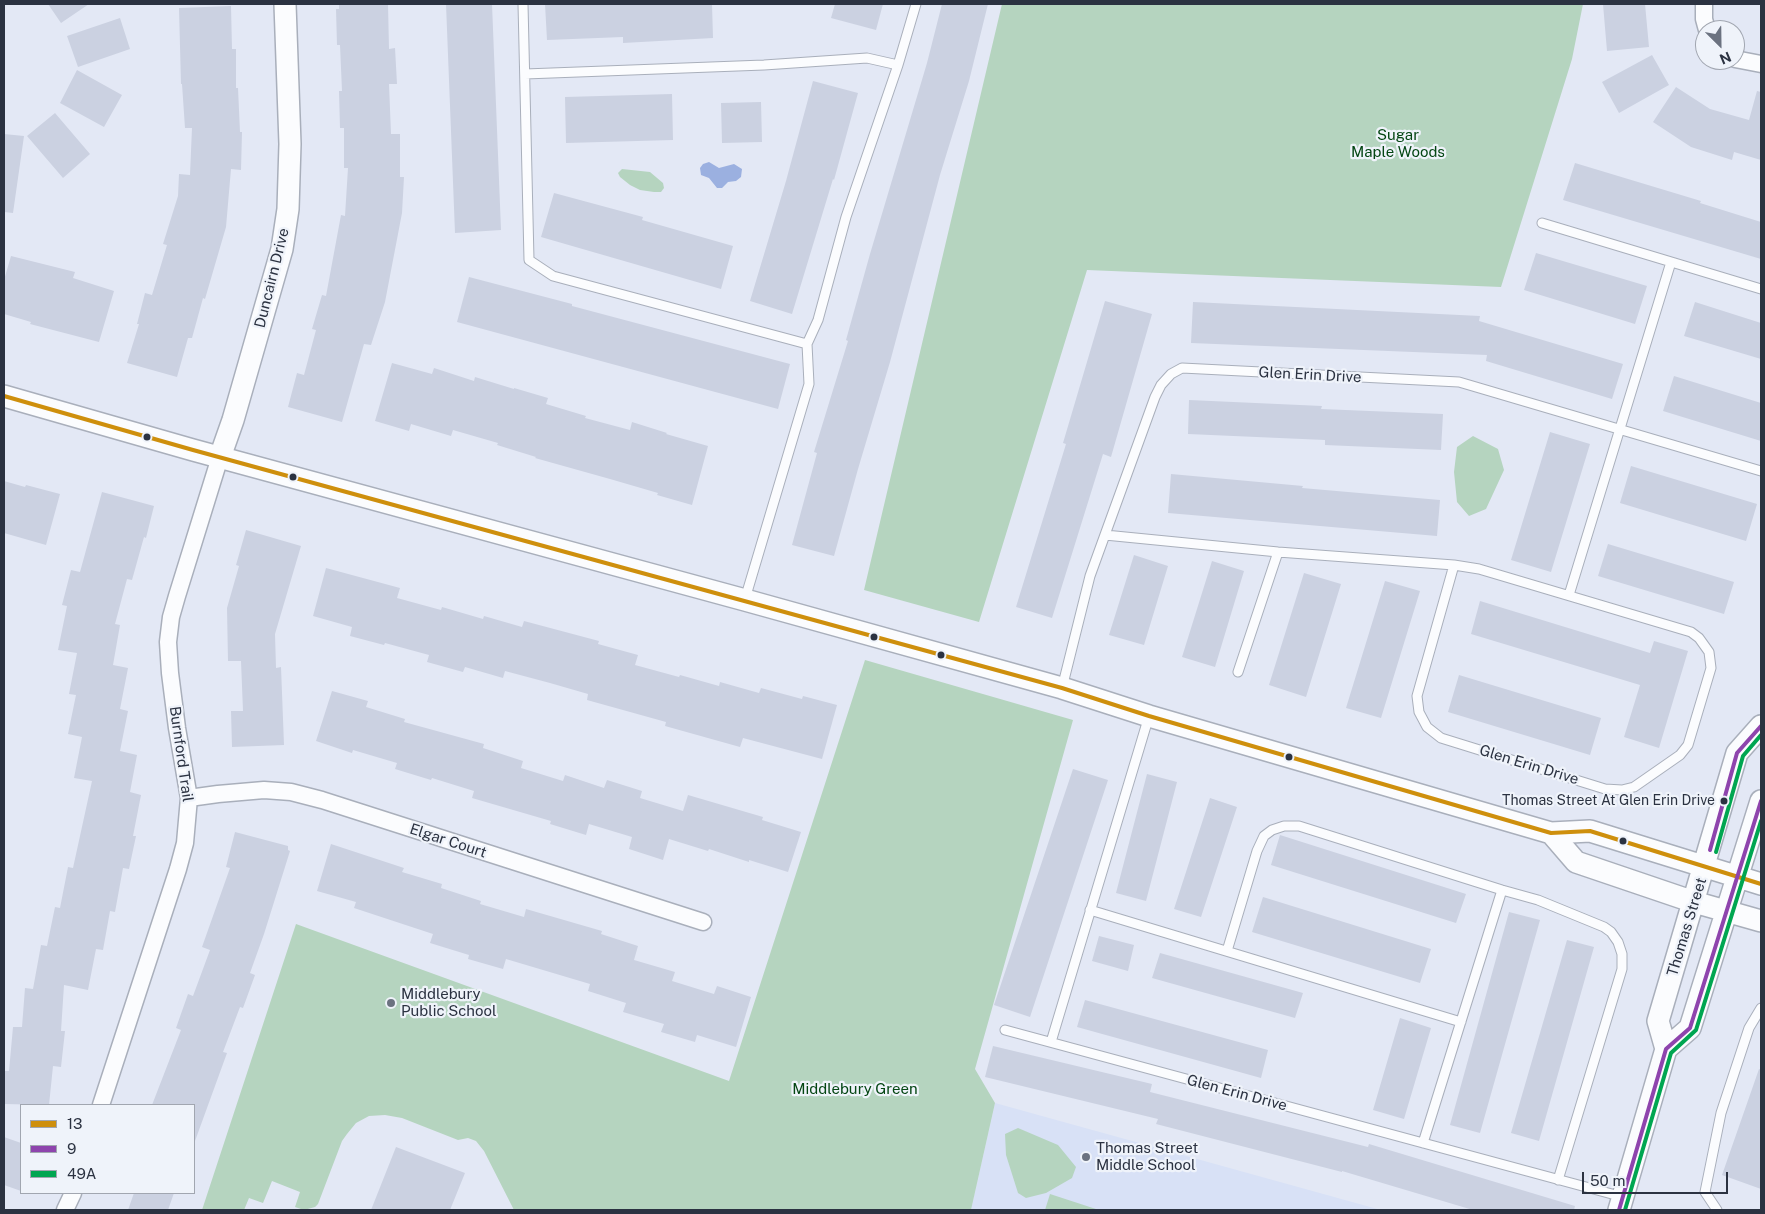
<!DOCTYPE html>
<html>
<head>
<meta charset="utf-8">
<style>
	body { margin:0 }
	#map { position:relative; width:1765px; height:1214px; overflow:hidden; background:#e3e8f5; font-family:"Public Sans",sans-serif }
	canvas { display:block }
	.frame { position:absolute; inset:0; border:5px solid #2b3241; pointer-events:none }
	.legend { position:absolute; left:20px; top:1104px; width:175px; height:90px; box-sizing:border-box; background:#eff3fa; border:1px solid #a1a6b0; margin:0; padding:6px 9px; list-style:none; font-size:15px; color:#2b3241 }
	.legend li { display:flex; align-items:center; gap:10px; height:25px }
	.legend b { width:25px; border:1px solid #a1a6b0 }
	.north { position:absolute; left:1695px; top:20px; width:50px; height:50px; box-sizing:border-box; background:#eff3fa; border:1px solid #a1a6b0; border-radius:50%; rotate:157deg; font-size:14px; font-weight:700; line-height:20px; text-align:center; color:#2b3241 }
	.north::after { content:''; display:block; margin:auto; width:18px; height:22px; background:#6b7280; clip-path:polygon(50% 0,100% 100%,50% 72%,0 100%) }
	.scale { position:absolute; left:1582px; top:1172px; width:146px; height:22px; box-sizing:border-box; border:2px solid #2b3241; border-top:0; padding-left:6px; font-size:15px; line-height:18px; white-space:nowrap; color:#2b3241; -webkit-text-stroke:4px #eff3fa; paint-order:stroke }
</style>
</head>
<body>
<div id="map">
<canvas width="1765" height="1214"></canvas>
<div class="frame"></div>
<ul class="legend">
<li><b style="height:6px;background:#ce8f0d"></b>13</li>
<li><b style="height:6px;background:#8e44ad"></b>9</li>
<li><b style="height:6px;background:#00a651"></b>49A</li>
</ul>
<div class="north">N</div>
<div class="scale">50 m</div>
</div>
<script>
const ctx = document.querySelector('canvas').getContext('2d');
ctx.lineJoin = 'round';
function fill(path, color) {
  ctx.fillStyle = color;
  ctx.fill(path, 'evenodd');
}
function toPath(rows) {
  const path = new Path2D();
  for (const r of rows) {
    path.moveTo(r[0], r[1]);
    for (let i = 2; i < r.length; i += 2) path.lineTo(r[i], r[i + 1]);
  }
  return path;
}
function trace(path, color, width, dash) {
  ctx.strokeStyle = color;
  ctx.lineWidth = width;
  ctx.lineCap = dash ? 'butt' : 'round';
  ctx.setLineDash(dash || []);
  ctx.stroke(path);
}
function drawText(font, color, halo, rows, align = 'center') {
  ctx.font = font + ' "Public Sans",sans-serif';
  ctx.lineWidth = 4.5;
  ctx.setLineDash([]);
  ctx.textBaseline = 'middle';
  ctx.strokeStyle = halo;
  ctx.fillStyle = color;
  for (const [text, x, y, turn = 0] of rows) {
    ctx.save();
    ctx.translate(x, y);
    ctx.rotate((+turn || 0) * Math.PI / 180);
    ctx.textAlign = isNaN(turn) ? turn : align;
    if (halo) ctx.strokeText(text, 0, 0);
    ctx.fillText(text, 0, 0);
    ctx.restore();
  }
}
fill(toPath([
	[995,1103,1381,1210,971,1210]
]), '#d8e1f6');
fill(toPath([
	[1002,4,1583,4,1572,59,1501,287,1087,270,979,622,864,590],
	[622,169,650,172,663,183,664,188,661,192,654,192,640,190,630,185,620,177,618,173],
	[1473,436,1498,449,1504,470,1486,509,1469,516,1457,502,1454,472,1457,447],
	[865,660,1073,720,975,1069,995,1103,971,1210,514,1210,484,1151,476,1141,468,1138,458,1140,402,1118,385,1115,369,1116,356,1123,347,1134,342,1141,318,1204,315,1207,304,1210,295,1207,300,1192,272,1181,263,1203,249,1198,244,1210,202,1210,296,924,729,1081],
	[1018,1128,1058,1145,1076,1167,1072,1178,1046,1193,1026,1198,1018,1193,1006,1155,1005,1134],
	[1050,1194,1099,1210,1045,1210]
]), '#b5d4bf');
fill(toPath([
	[709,162,719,168,734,164,742,169,741,177,736,181,728,182,722,188,717,188,709,178,701,175,700,168,703,164]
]), '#9bb0e0');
fill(toPath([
	[48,4,89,4,61,23],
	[339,4,388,4,389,49,395,48,397,84,389,84,391,134,400,134,400,177,404,177,402,213,385,302,371,345,364,344,342,422,288,407,297,373,304,375,316,330,312,329,322,295,326,296,341,215,345,216,348,168,344,168,344,128,340,128,339,91,342,91,340,45,337,45,336,9,339,9],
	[446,4,492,4,501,230,455,233],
	[545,4,712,4,713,38,623,43,623,37,547,40],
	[835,4,883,4,876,30,831,18],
	[942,4,988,4,969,81,940,175,890,362,858,469,834,556,792,545,817,453,814,452,848,341,846,340,870,254,927,63],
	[1603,4,1645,4,1649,47,1607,51],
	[231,6,232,49,236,49,236,88,238,88,240,132,242,132,241,170,231,169,226,227,205,299,203,298,192,338,188,338,177,377,127,363,139,324,137,324,145,293,152,295,167,245,163,244,178,196,179,174,190,175,192,128,185,128,182,84,181,84,179,8],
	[120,18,130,49,78,67,67,36],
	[1652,55,1669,85,1619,113,1602,82],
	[77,70,122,95,104,127,60,103],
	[813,81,858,93,834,180,833,179,792,314,750,301,786,181],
	[1676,87,1710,109,1749,120,1757,91,1761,92,1761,160,1734,152,1732,160,1691,147,1653,122],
	[672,94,673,140,566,143,565,97],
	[761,102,762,142,722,143,721,103],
	[55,113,90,154,63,178,27,136],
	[4,134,24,136,13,213,4,212],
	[1575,163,1701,201,1700,203,1761,222,1761,259,1563,200],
	[554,193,643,217,642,220,733,246,721,289,541,237],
	[1536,253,1647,286,1635,324,1524,290],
	[11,256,75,272,73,278,114,291,99,342,30,324,31,322,4,314,4,280],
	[469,277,572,304,572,306,790,364,778,409,457,322],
	[1105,301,1152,314,1111,457,1103,454,1052,618,1016,607,1066,444,1063,443],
	[1193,302,1480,316,1479,321,1623,364,1612,399,1486,361,1487,355,1191,343],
	[1695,302,1761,323,1761,359,1684,336],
	[392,363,432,374,434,368,474,381,475,377,514,389,514,388,548,398,546,404,586,416,585,418,630,430,632,422,667,433,666,434,708,446,692,505,657,495,658,493,610,479,535,458,536,457,497,445,498,443,453,430,451,436,411,424,409,431,375,421],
	[1674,376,1761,403,1761,441,1663,411],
	[1189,400,1322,406,1321,409,1443,414,1441,450,1325,445,1325,440,1188,434],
	[1550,432,1590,444,1551,572,1511,560],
	[1631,466,1757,504,1746,541,1620,503],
	[1171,474,1303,486,1302,488,1440,500,1437,536,1168,513],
	[4,481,25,487,26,485,60,494,46,545,4,533],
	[102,492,154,506,146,538,144,537,132,580,127,579,115,624,120,625,113,665,128,668,120,709,128,711,120,751,137,755,130,792,141,795,133,836,136,836,129,869,123,868,115,912,110,911,103,950,96,949,88,990,64,985,61,1031,65,1031,61,1067,53,1066,49,1105,4,1104,4,1071,9,1071,13,1027,22,1027,25,988,33,989,41,945,47,946,55,907,60,908,68,867,73,868,92,781,74,778,82,737,68,734,76,695,69,694,77,653,58,650,67,606,62,605,71,570,80,572],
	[246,530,301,546,275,634,276,668,281,667,284,745,232,747,231,711,243,711,241,661,228,661,227,608,239,566,236,565],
	[1608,544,1734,582,1724,614,1598,576],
	[1134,555,1168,566,1144,645,1109,635],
	[1212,561,1244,571,1215,667,1182,657],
	[326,568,400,588,397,598,441,610,442,607,483,619,484,616,522,627,524,621,599,641,598,644,638,655,635,665,679,677,680,675,719,686,720,682,759,693,761,688,802,699,803,696,837,705,822,759,743,738,740,747,665,726,666,722,587,700,588,694,550,683,505,671,503,678,465,667,463,672,427,662,429,655,385,643,384,645,350,636,352,627,313,616],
	[1304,573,1341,584,1306,697,1269,685],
	[1385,581,1420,591,1381,718,1346,708],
	[1480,601,1650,653,1654,641,1688,651,1659,748,1624,737,1640,685,1471,634],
	[1459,675,1601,718,1590,755,1448,712],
	[332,691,368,701,366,707,405,719,404,722,484,744,483,748,523,761,521,768,563,781,565,775,604,788,607,780,642,791,640,798,683,811,688,795,763,817,762,820,801,832,788,872,749,860,749,862,709,849,708,851,669,839,663,860,629,849,632,837,589,824,586,835,550,824,551,821,472,798,474,791,432,778,431,780,395,769,397,763,353,750,352,753,316,741],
	[1073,769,1108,780,1030,1017,994,1005],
	[1147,774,1177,782,1146,901,1116,893],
	[1210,798,1237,807,1201,917,1174,909],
	[235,832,288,846,288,850,290,851,264,934,250,973,255,975,243,1008,240,1007,223,1052,227,1053,195,1141,194,1141,194,1105,152,1105,181,1030,176,1028,188,994,193,996,210,950,202,947,230,868,226,867],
	[1280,835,1466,894,1456,923,1271,865],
	[331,844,404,868,402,872,442,884,441,888,481,901,480,904,524,917,526,909,602,931,601,934,638,946,634,960,675,972,672,981,714,994,717,986,751,997,736,1047,697,1035,695,1042,661,1032,664,1024,623,1012,626,1003,588,991,590,984,506,959,503,969,468,959,469,955,430,943,433,934,354,908,356,902,317,891],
	[1263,897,1431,949,1420,983,1252,932],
	[1509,912,1540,920,1480,1133,1450,1125],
	[1099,936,1134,945,1128,971,1092,961],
	[1567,940,1594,947,1539,1141,1511,1133],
	[1160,953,1303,993,1295,1018,1152,978],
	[1085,1000,1268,1050,1261,1078,1077,1027],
	[1400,1018,1431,1028,1404,1119,1373,1110],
	[993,1046,1152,1084,1150,1092,1368,1147,1369,1144,1575,1206,1574,1210,1473,1210,1342,1171,1342,1172,1156,1124,1158,1119,985,1077],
	[1759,1069,1761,1070,1761,1189,1722,1175],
	[4,1137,21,1143,21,1191,4,1185],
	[396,1147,465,1173,450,1210,371,1210],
	[134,1193,174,1193,168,1210,128,1210]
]), '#cbd1e1');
const service = toPath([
	[523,4,529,260,553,276,807,344],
	[525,74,764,65,867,58,898,65],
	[1542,223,1761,289],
	[1105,535,1278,552,1454,565,1479,569,1691,632,1699,638,1709,652,1711,668,1688,745,1680,755,1634,787,1622,790,1605,789,1441,738,1427,727,1419,712,1417,696,1454,565],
	[1569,595,1671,262],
	[745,599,809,384,807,344,818,320,846,217,898,65,916,4],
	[1238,672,1278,552],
	[1062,688,1090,576,1155,397,1161,385,1171,374,1182,368,1459,382,1761,471],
	[1090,910,1461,1022],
	[1227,951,1257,851,1264,836,1272,830,1284,826,1299,826,1502,890,1538,900,1604,927,1611,932,1618,942,1622,954,1622,969,1558,1180],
	[1005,1030,1623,1197],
	[1051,1042,1149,716],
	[1423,1143,1502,890],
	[1717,1210,1705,1192,1721,1113,1749,1028,1761,1008]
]);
const minor = toPath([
	[1704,4,1704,19,1707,30],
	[1735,59,1761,64],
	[189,798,218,794,264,790,291,792,322,800,703,922],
	[101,1105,178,869,185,843,189,798,177,728,170,673,168,642,171,617,177,596,220,457],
	[65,1210,73,1193]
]);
const tertiary = toPath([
	[4,396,193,450,745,600,1062,688,1149,716,1551,833,1590,831,1761,884],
	[220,457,233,420,282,249,288,209,290,144,285,4],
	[1551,833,1576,862,1694,902,1761,921],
	[1666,1049,1658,1021,1737,753,1761,726],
	[1619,1210,1666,1049,1690,1028,1761,801]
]);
trace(service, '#a9afbb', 11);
trace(minor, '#a9afbb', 19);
trace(tertiary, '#a9afbb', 24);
trace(service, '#fbfcfe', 9);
trace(minor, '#fbfcfe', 16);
trace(tertiary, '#fbfcfe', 21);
trace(toPath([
	[4,396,193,450,1062,688,1149,716,1551,833,1590,831,1761,884]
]), '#ce8f0d', 4);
trace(toPath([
	[1710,850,1737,753,1761,726],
	[1619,1210,1666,1049,1690,1028,1761,801]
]), '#8e44ad', 4);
trace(toPath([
	[1716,852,1743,756,1761,735],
	[1625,1210,1671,1053,1696,1030,1761,821]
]), '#00a651', 4);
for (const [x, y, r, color] of [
	[147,437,4.5,"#2b3241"],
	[293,477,4.5,"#2b3241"],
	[874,637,4.5,"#2b3241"],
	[941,655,4.5,"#2b3241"],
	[1289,757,4.5,"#2b3241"],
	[1724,801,4.5,"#2b3241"],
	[1623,841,4.5,"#2b3241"],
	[391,1003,5,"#6b7280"],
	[1086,1157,5,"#6b7280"]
]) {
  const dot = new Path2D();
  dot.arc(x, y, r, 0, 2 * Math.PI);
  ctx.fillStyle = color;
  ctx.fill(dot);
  trace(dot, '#eff3fa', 2);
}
drawText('14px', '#2b3241', '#eff3fa', [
	["Thomas Street At Glen Erin Drive",1715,801]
], 'right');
drawText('15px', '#044613', '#eff3fa', [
	["Sugar",1398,135],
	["Maple Woods",1398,152],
	["Middlebury Green",855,1089]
]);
drawText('15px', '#2b3241', '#eff3fa', [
	["Duncairn Drive",272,278,-76],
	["Glen Erin Drive",1310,375,3],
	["Burnford Trail",181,754,82],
	["Glen Erin Drive",1529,765,17],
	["Elgar Court",448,841,18],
	["Thomas Street",1687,927,-73],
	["Glen Erin Drive",1237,1093,15]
]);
drawText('15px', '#2b3241', '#eff3fa', [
	["Middlebury",401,994],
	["Public School",401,1011],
	["Thomas Street",1096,1148],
	["Middle School",1096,1165]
], 'left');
</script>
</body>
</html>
